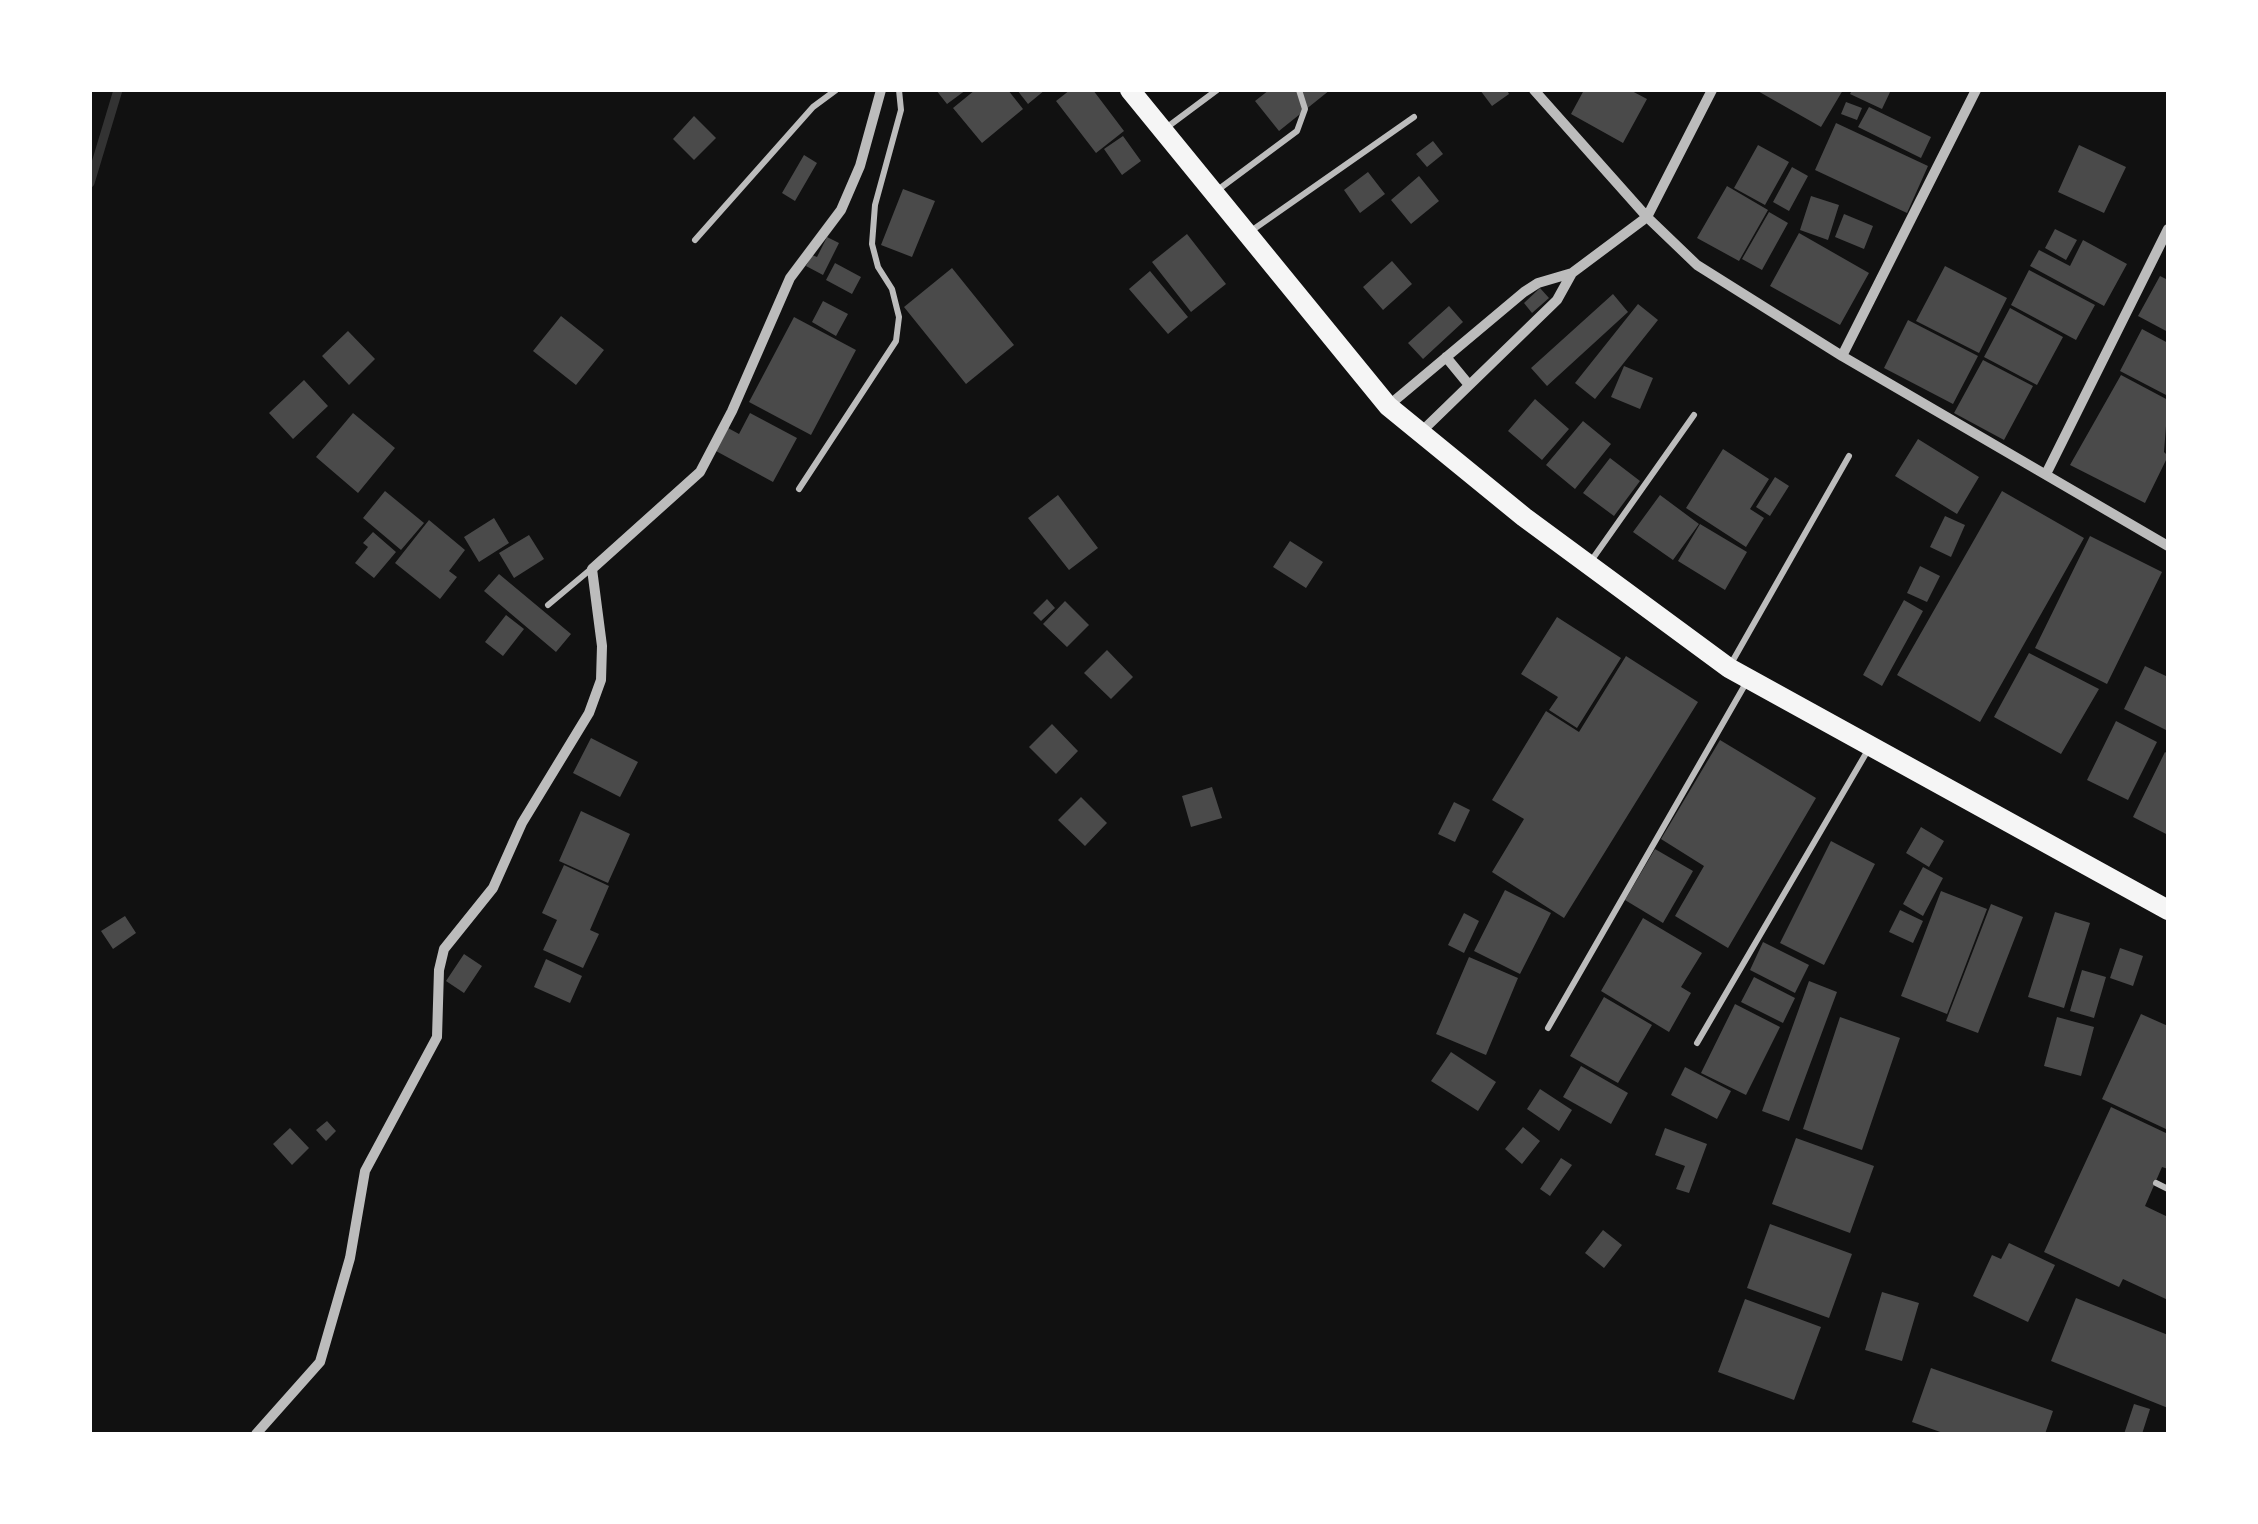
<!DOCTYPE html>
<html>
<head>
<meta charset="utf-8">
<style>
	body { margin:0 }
	#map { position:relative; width:2258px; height:1524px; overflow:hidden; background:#111; font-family:Quicksand,sans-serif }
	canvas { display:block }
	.frame { position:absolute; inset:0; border:92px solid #fff; pointer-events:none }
</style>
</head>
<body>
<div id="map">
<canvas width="2258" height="1524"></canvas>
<div class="frame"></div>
</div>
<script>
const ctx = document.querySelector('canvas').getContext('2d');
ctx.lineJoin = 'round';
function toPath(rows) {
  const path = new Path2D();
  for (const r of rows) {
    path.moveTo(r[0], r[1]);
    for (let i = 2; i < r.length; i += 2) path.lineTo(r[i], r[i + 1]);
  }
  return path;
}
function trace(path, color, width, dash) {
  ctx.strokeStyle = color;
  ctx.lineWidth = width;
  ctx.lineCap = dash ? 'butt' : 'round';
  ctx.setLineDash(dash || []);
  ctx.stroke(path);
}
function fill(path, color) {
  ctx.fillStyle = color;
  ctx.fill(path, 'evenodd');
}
trace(toPath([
	[90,183,118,90]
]), '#333', 9);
fill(toPath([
	[936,90,966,90,947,104],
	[975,90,1008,90,1023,109,982,143,953,108],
	[1017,90,1045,90,1028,104],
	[1070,90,1093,90,1124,131,1096,153,1056,101],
	[1269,90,1330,90,1279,131,1255,101],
	[1480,90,1507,90,1509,94,1492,106],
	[1584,90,1630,90,1647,99,1623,143,1571,114],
	[1756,90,1843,90,1821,127],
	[1852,90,1891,90,1882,109,1850,94],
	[1846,102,1862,108,1857,120,1841,114],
	[1869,107,1931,137,1921,158,1858,127],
	[694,116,716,138,694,160,673,139],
	[1836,123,1928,166,1907,213,1815,170],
	[1123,136,1141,161,1122,175,1104,149],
	[1433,141,1443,154,1427,167,1416,154],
	[1758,145,1789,162,1765,205,1734,188],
	[2079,145,2126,167,2104,213,2058,192],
	[804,155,817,163,795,201,782,193],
	[1792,167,1808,176,1789,211,1773,202],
	[1368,172,1385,194,1360,213,1344,190],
	[1419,176,1439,201,1411,224,1391,200],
	[1727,186,1768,210,1739,261,1697,238],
	[903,189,935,201,912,257,881,245],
	[1811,196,1839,205,1828,240,1800,230],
	[1769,212,1788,223,1762,270,1742,259],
	[1844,214,1873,226,1864,249,1835,237],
	[2055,229,2077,240,2066,260,2045,248],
	[1799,233,1869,273,1840,325,1770,286],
	[1187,234,1226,284,1191,312,1152,262],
	[827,237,839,243,823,275,806,266,812,255,817,257],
	[2083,240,2127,264,2104,306,2030,266,2039,250,2070,266],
	[1392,261,1412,284,1383,310,1363,287],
	[835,263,861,277,852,294,826,280],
	[1945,266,2007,298,1979,353,1916,321],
	[952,268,1014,345,966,384,904,307],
	[2029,270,2095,305,2076,340,2011,305],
	[1150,271,1188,317,1168,334,1129,289],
	[2160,276,2168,280,2168,332,2138,316],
	[1540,288,1549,298,1532,313,1524,303],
	[1613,294,1628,312,1547,386,1531,368],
	[823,301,848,314,836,336,812,322],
	[1638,304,1658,320,1595,399,1575,383],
	[1449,306,1463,322,1423,359,1408,343],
	[2010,308,2063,337,2037,385,1984,357],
	[561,316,604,350,576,385,533,351],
	[794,317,856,350,811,435,749,402],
	[1908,320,1978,356,1953,404,1884,368],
	[2142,329,2168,343,2168,396,2120,371],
	[348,331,375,359,349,385,322,356],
	[1983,360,2033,386,2004,440,1954,413],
	[1624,366,1653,378,1640,409,1611,397],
	[2121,375,2168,400,2164,452,2168,456,2145,503,2070,465],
	[304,380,328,406,293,439,269,413],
	[1535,399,1569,429,1542,460,1508,431],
	[353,413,395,448,358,493,316,457],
	[750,413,797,438,773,482,716,451,728,428,739,434],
	[1583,421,1611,444,1575,489,1546,465],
	[1918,439,1979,477,1957,514,1895,476],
	[1723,449,1769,479,1750,509,1764,518,1746,547,1686,508],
	[1610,458,1640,481,1614,516,1583,493],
	[1775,477,1789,486,1770,516,1756,507],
	[385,491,424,523,401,550,363,518],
	[2002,491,2084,538,1980,722,1897,675],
	[1058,495,1098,548,1069,570,1028,518],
	[1660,495,1699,524,1673,560,1633,532],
	[1945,516,1965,525,1951,557,1930,547],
	[494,518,509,543,479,562,464,537],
	[429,520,465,550,449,571,457,577,440,599,395,563],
	[1700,524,1747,552,1725,590,1678,561],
	[373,532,396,552,374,578,355,563,368,547,363,543],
	[529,535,544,559,514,578,499,553],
	[2090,536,2162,572,2107,684,2035,648],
	[1290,541,1323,562,1306,588,1273,567],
	[1920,566,1940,576,1927,602,1907,593],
	[499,574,571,634,556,652,484,591],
	[1047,599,1055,608,1041,621,1033,613],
	[1904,600,1923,611,1882,686,1863,675],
	[1065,601,1089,625,1067,647,1043,624],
	[506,615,524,629,503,656,485,642],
	[1557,617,1621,658,1577,728,1549,710,1558,697,1521,674],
	[1107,650,1133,677,1111,699,1084,673],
	[2029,653,2099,689,2061,754,1994,717],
	[1626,656,1698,702,1564,918,1492,872,1524,819,1492,800,1546,711,1579,732],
	[2145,666,2168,677,2168,731,2124,709],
	[2116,721,2157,742,2128,800,2087,780],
	[1052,724,1078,751,1056,774,1029,747],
	[591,738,638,762,620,797,573,773],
	[1720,740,1816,798,1728,948,1675,916,1704,866,1661,839],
	[2165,752,2168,754,2168,835,2133,817],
	[1212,787,1222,818,1191,827,1182,796],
	[1081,797,1107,823,1085,846,1058,820],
	[1454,802,1470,810,1455,842,1438,834],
	[581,811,630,834,608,883,559,861],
	[1921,827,1944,841,1929,867,1906,853],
	[1831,841,1875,864,1824,965,1780,943],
	[1655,849,1693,871,1663,923,1625,900],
	[564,865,609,886,590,930,599,934,583,968,543,950,557,920,542,913],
	[1923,867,1943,878,1923,916,1903,904],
	[1505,890,1551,913,1520,974,1474,951],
	[1941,891,1987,909,1947,1014,1901,996],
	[1991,904,2023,917,1978,1033,1946,1021],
	[1900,910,1923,921,1913,943,1889,932],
	[2055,912,2090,923,2064,1008,2028,997],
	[1464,913,1479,921,1464,953,1448,945],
	[125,916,136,933,113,949,101,931],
	[1643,918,1702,953,1681,987,1691,993,1669,1032,1601,991],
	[1763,942,1809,965,1795,993,1750,970],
	[2120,948,2143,956,2133,986,2110,978],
	[464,954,482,966,464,993,446,981],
	[1469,957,1518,978,1486,1055,1436,1034],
	[546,959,582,976,570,1003,534,987],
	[2082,970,2106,977,2094,1018,2070,1011],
	[1754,977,1795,998,1783,1023,1741,1002],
	[1809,981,1837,992,1789,1121,1762,1111],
	[1604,997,1652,1025,1618,1083,1570,1056],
	[1735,1004,1780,1027,1746,1095,1701,1073],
	[2141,1014,2168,1026,2168,1130,2102,1099],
	[1840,1017,1900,1038,1862,1150,1803,1129],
	[2057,1017,2094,1027,2081,1076,2044,1066],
	[1451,1052,1496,1082,1478,1111,1431,1081],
	[1581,1066,1628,1093,1611,1124,1563,1097],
	[1685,1067,1731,1091,1717,1119,1671,1095],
	[1540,1089,1572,1110,1559,1131,1527,1109],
	[2111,1107,2168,1134,2168,1169,2162,1167,2145,1206,2168,1217,2168,1300,2123,1279,2119,1287,2044,1252],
	[327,1121,336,1131,326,1141,316,1130],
	[1523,1127,1540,1141,1522,1164,1505,1149],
	[290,1128,309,1148,292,1165,273,1144],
	[1665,1128,1707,1144,1689,1193,1676,1189,1685,1166,1655,1155],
	[1796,1138,1874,1166,1850,1233,1772,1204],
	[1561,1158,1572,1165,1550,1196,1540,1189],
	[1770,1224,1852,1254,1829,1318,1747,1288],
	[1603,1230,1622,1245,1604,1268,1585,1253],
	[2009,1243,2055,1265,2028,1322,1973,1296,1992,1255,2001,1259],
	[1882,1292,1919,1303,1902,1361,1865,1350],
	[2076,1298,2168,1335,2168,1408,2051,1361],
	[1745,1299,1821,1327,1794,1400,1718,1372],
	[1931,1368,2053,1411,2045,1434,1946,1434,1912,1422],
	[2134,1404,2150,1409,2142,1434,2124,1434]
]), '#4a4a4a');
trace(toPath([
	[1166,128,1217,90],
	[1215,192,1297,131,1305,109,1299,90],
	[1251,231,1414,117],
	[695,240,813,107,836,90],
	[799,489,896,341,899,317,892,289,878,267,872,244,875,205,901,110,899,90],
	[1591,561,1694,415],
	[548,605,591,569],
	[1732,662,1849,456],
	[1548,1028,1746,683],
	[1697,1043,1868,750],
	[2156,1183,2168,1189]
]), '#bcbcbc', 6);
trace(toPath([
	[1534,90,1647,217,1697,265,1842,356,2168,546],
	[1842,356,1976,90],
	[1446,357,1469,385],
	[1388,406,1524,292,1538,283,1572,273,1647,217,1712,90],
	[1420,433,1557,300,1572,273],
	[2047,472,2168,229],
	[256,1434,320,1362,350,1258,365,1171,437,1037,439,970,444,949,493,888,522,823,589,713,601,680,602,646,592,569,700,472,732,411,790,278,841,210,860,166,881,90]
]), '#bcbcbc', 10);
trace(toPath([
	[1130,90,1388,406,1524,517,1729,668,2168,910]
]), '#f5f5f5', 20);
</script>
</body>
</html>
